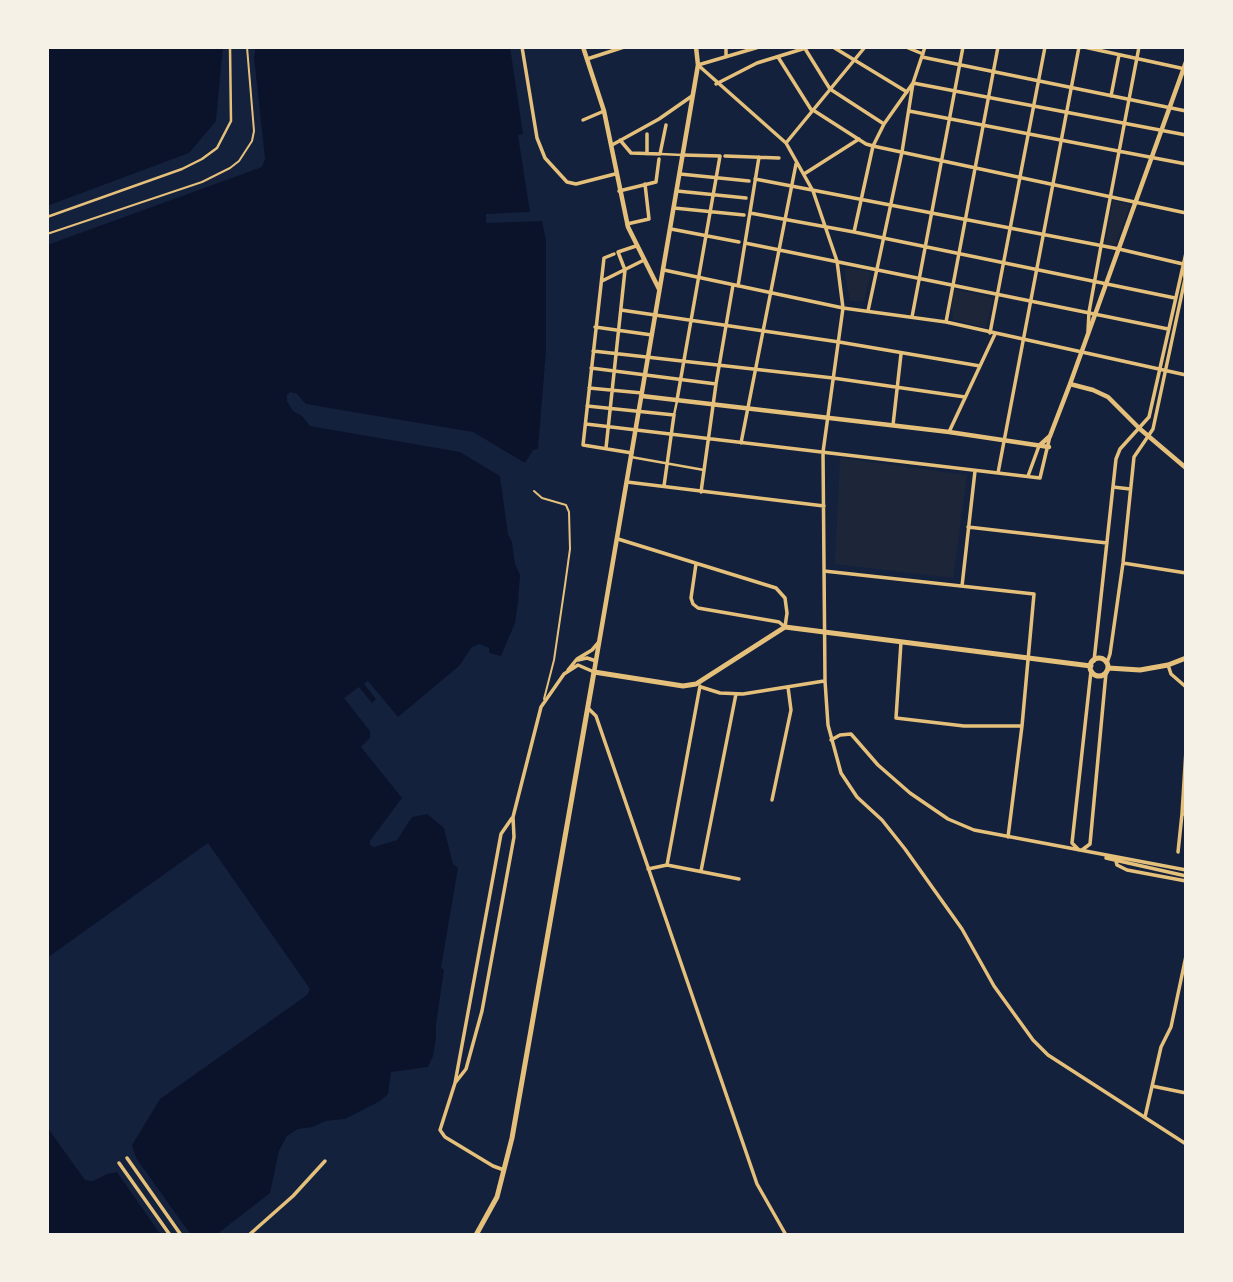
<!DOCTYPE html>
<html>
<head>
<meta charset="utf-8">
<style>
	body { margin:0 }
	#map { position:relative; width:1233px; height:1282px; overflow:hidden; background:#14213d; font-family:"Exo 2",sans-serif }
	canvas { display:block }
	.frame { position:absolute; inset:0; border:49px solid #f6f1e7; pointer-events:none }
</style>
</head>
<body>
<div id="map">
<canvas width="1233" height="1282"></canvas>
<div class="frame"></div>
</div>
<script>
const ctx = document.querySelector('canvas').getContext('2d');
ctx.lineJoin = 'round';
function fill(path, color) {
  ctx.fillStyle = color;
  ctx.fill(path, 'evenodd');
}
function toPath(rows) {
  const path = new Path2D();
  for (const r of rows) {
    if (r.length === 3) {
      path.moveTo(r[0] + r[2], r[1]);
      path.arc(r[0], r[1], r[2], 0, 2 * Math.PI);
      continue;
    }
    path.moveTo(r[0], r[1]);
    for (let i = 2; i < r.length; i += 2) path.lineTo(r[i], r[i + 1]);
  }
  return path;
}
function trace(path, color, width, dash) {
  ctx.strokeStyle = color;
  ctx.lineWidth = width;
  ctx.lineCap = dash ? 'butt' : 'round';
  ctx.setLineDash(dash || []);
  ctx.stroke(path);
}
fill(toPath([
	[1113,200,1130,205,1115,246,1105,244],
	[846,268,871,272,864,301,850,301,844,269],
	[954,289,993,298,986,328,952,319,953,311,950,309],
	[840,458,967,475,953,578,835,564]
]), '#1d2539');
fill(toPath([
	[47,47,223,47,216,121,189,153,47,206],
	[256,47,510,47,523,134,518,135,530,212,486,214,486,223,542,221,546,240,546,351,538,449,533,450,525,463,473,432,305,404,297,394,290,392,287,395,287,401,293,411,302,416,310,426,460,452,500,476,508,534,512,542,515,564,520,575,518,602,515,623,501,656,489,653,489,648,480,644,472,647,459,666,398,717,368,681,364,684,376,699,372,703,359,687,344,698,370,731,370,738,361,747,402,798,370,841,370,845,374,847,397,840,412,817,427,814,444,828,453,864,458,868,441,968,444,970,436,1025,436,1038,433,1056,428,1067,391,1072,388,1094,380,1101,345,1119,326,1121,312,1127,298,1129,287,1136,279,1151,270,1193,216,1235,191,1235,136,1158,132,1145,160,1099,307,995,310,989,208,843,47,958,47,245,262,167,265,159,254,57],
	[47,1127,85,1180,93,1181,107,1174,117,1172,161,1235,47,1235]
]), '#0b132b');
fill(toPath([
	[296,393,306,404,378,417,377,420,304,408,295,397,291,396,290,398,290,395]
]), '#14213d');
trace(toPath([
	[47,234,202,182,230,168,239,161,252,141,254,131,247,47],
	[534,491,542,498,566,505,569,512,570,549,565,585,554,660,544,699]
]), '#e5c07b', 2);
trace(toPath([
	[661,154,682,155],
	[47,217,182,169,202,159,217,148,231,121,230,47],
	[674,415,677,401],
	[631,457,704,470]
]), '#e5c07b', 2.5);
trace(toPath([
	[522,47,537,138,545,158,567,182,576,184,615,174],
	[726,47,726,57],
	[804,47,830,89,884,124],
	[833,47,907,92],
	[906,47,923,54],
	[1084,47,1185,69],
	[778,57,812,111],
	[922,57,1186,111],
	[587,59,624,47],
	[698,65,786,143,813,191,837,261,843,308,823,452,825,681,828,725,841,773,857,797,882,820,905,849,962,929,994,986,1033,1040,1048,1055,1186,1144],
	[698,65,759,47],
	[716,84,757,63,809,47],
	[1111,96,1119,55],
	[813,110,866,144,873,146,1186,213],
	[909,111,1186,164],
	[583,120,604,111],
	[620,140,631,153,660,154,666,125],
	[786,143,865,47],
	[612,145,659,119,692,96],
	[647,154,647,134],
	[725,156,779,158],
	[680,174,749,181],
	[804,174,859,139],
	[755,179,1119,249,1183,264],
	[619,191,656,182,659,159],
	[677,191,746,198],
	[674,208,744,215],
	[750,213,854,232,1175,298],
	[627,224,649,219,645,184],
	[671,229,739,242],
	[854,232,873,146,884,124,913,83,1186,135],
	[745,243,1168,329],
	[614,254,604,258,583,445,632,453],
	[664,270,843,308,946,322,1186,375],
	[602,281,644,260],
	[738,286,759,157],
	[621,310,839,342,980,366],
	[868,311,902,152,913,83,925,47],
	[912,317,963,47],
	[946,322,998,47],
	[595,327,652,335],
	[1088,331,1089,312,1101,246,1139,47],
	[990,333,1045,47],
	[593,351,833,378,965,397],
	[591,368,716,384],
	[589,388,642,393],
	[677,400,720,156,683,155],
	[587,406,674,415,664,486],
	[586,424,1040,478,1050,436],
	[893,425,901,354],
	[949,432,995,334],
	[741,443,796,164],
	[606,448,625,270,618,252,636,246],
	[998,473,1079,47],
	[1028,476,1039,446],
	[627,482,824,506],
	[1113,487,1130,489],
	[701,492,716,384,733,285],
	[968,527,1107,543],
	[618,539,776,588,785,598,787,613,785,627,779,622,698,608,693,604,691,598,696,564],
	[1123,563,1186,573],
	[824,571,1034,594,1022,726,1008,837],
	[962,586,975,471],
	[901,642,896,718,964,726,1022,726],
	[578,660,587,658,596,661],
	[1094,661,1116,459,1120,449,1149,417,1186,253],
	[1107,663,1110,654,1123,563,1134,457,1153,429,1185,279,1184,269],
	[1168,665,1171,674,1186,687],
	[568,670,577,659,592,650,598,643],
	[701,687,720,693,743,694,824,681],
	[588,708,596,716,757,1184,786,1235],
	[831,740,840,735,851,734,878,765,910,793,948,819,974,830,1186,870],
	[1186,750,1182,814,1186,814],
	[772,800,791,710,788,687],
	[1079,850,1072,843,1091,671],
	[1082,850,1090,844,1106,673],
	[1178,852,1182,814],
	[1106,858,1186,876],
	[1116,861,1117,865,1127,870,1186,881],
	[667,865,700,686],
	[648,869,667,865,739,879],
	[701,871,736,694],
	[455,1083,466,1069,482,1011,514,837,513,817,541,707,564,674,578,665,594,672],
	[1152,1086,1186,1093],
	[1145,1117,1161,1047,1171,1027,1186,956],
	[127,1158,181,1235],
	[119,1163,170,1235],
	[504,1170,493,1166,445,1137,440,1130,455,1083,501,834,512,818],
	[249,1235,293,1196,325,1161]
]), '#e5c07b', 3.5);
trace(toPath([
	[583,47,604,111,628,227,659,289],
	[1070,384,1093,390,1108,397,1140,429,1186,468],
	[642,396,949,432,1049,447],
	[1039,446,1050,436,1070,384,1186,62],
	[594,672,698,65,696,47]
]), '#e5c07b', 4.5);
trace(toPath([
	[1099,667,9],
	[1108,668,1140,670,1168,665,1186,658],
	[476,1235,497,1197,512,1138,594,672,683,686,696,684,785,627,1091,666]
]), '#e5c07b', 5);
</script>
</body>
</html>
